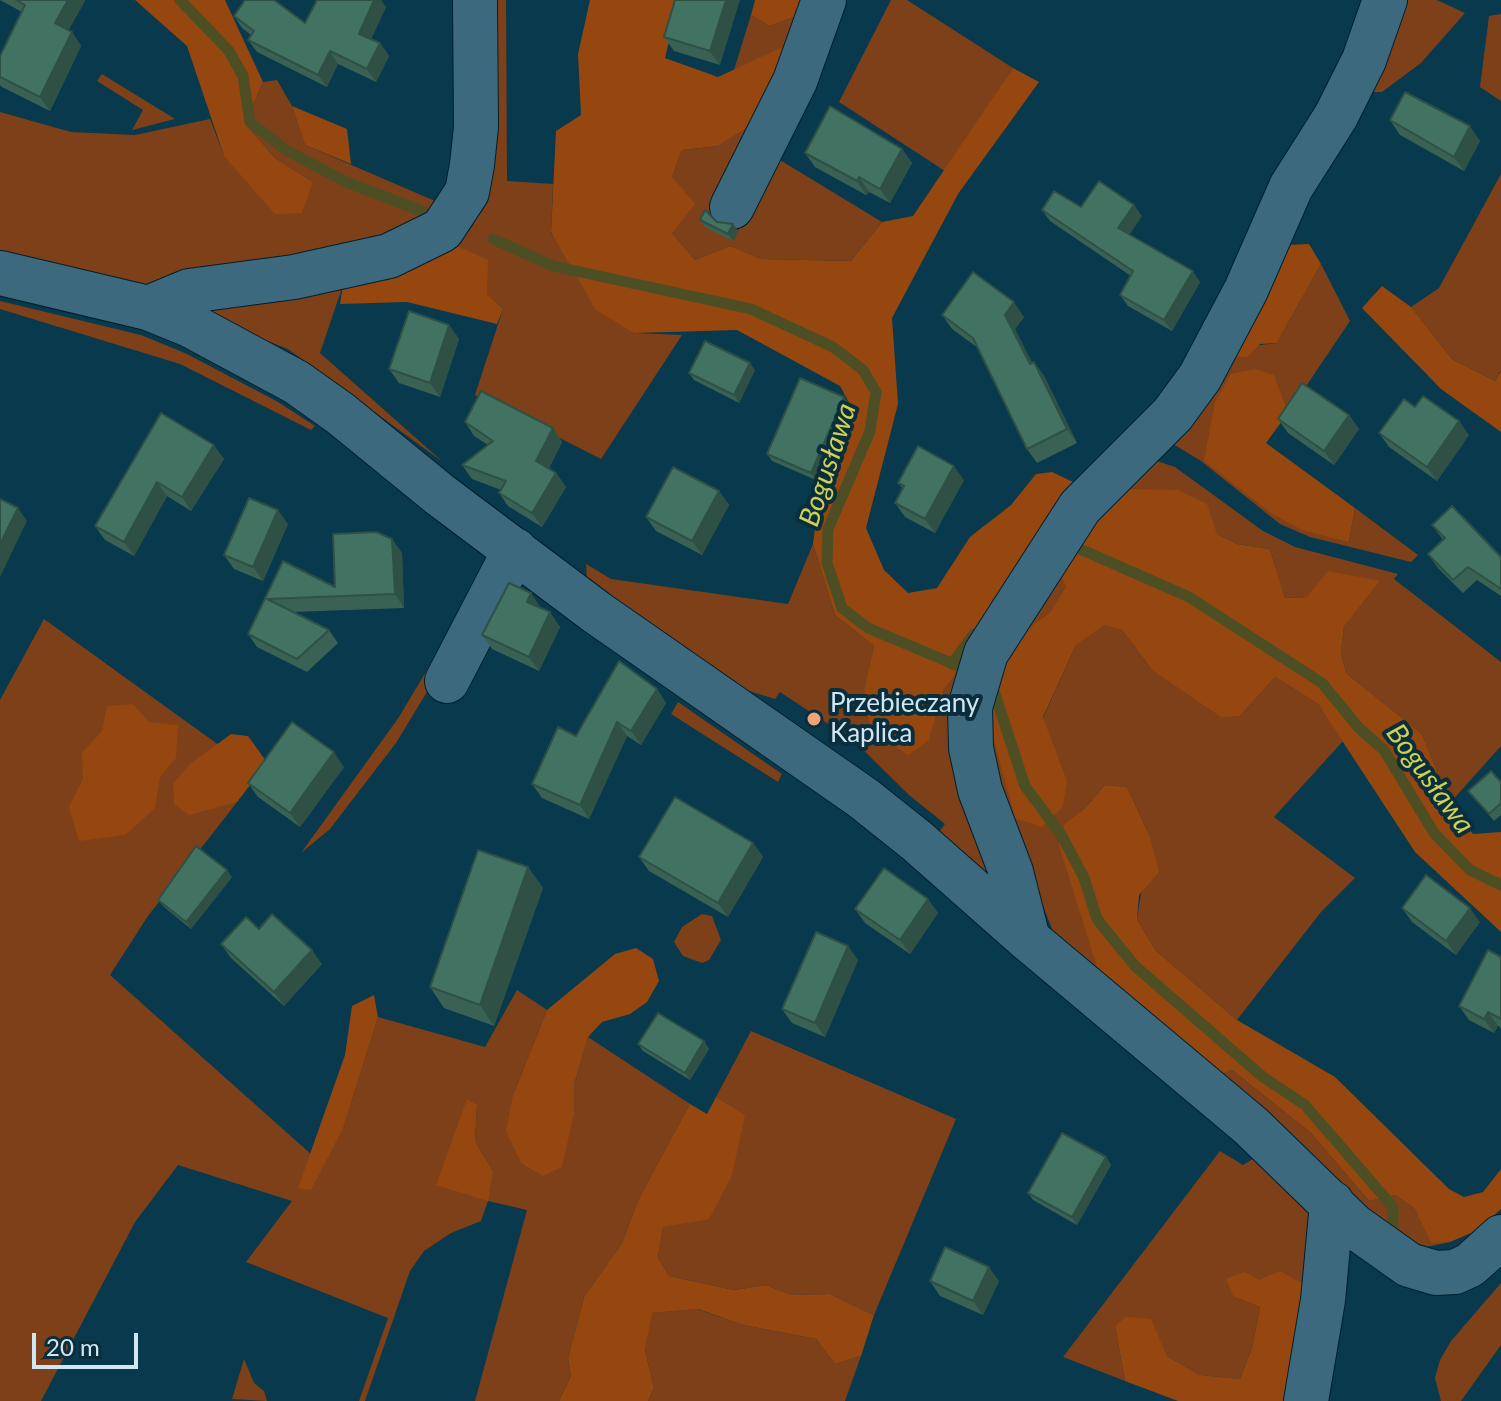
<!DOCTYPE html>
<html>
<head>
<meta charset="utf-8">
<style>
	body { margin:0 }
	#map { position:relative; width:1501px; height:1401px; overflow:hidden; background:#08394c; font-family:Lato,sans-serif }
	canvas { display:block }
	.scale { position:absolute; left:32px; top:1333px; width:106px; height:36px; box-sizing:border-box; border:4px solid #cfe7f3; border-top:0; padding-left:10px; font-size:24px; line-height:28px; white-space:nowrap; color:#cfe7f3; -webkit-text-stroke:6px #0b2e3d; paint-order:stroke }
</style>
</head>
<body>
<div id="map">
<canvas width="1501" height="1401"></canvas>
<div class="scale">20 m</div>
</div>
<script>
const ctx = document.querySelector('canvas').getContext('2d');
ctx.lineJoin = 'round';
function fill(path, color) {
  ctx.fillStyle = color;
  ctx.fill(path, 'evenodd');
}
function toPath(rows) {
  const path = new Path2D();
  for (const r of rows) {
    path.moveTo(r[0], r[1]);
    for (let i = 2; i < r.length; i += 2) path.lineTo(r[i], r[i + 1]);
  }
  return path;
}
function trace(path, color, width, dash) {
  ctx.strokeStyle = color;
  ctx.lineWidth = width;
  ctx.lineCap = dash ? 'butt' : 'round';
  ctx.setLineDash(dash || []);
  ctx.stroke(path);
}
function drawText(font, color, halo, rows, align = 'center') {
  ctx.font = font + ' Lato,sans-serif';
  ctx.lineWidth = 8;
  ctx.setLineDash([]);
  ctx.textBaseline = 'middle';
  ctx.strokeStyle = halo;
  ctx.fillStyle = color;
  for (const [text, x, y, turn = 0] of rows) {
    ctx.save();
    ctx.translate(x, y);
    ctx.rotate((+turn || 0) * Math.PI / 180);
    ctx.textAlign = isNaN(turn) ? turn : align;
    if (halo) ctx.strokeText(text, 0, 0);
    ctx.fillText(text, 0, 0);
    ctx.restore();
  }
}
fill(toPath([
	[487,0,506,0,507,181,553,184,551,233,634,333,682,335,601,459,475,395,503,309,487,294,454,245],
	[891,0,907,0,1013,68,945,171,839,102],
	[1403,0,1437,0,1465,13,1421,63,1382,92,1371,92],
	[807,12,792,43,734,70,751,15,770,26],
	[1501,14,1501,101,1480,87,1489,16],
	[102,74,175,119,132,130,143,110,97,81],
	[277,80,292,106,305,145,442,204,406,237,139,289,0,257,0,112,71,132,135,135,210,119,224,156,313,182,275,158,245,124,263,82],
	[765,117,705,226,733,240,775,157,882,222,851,261,760,259,730,246,695,260,672,233,672,177,682,150,718,146],
	[1501,174,1501,370,1495,381,1452,359,1411,307,1439,288],
	[1321,264,1350,321,1288,413,1215,402,1349,542,1355,508,1418,555,1411,562,1310,537,1280,524,1201,461,1163,438,1227,349,1277,343],
	[343,285,320,353,443,462,288,349,249,334,207,309],
	[0,301,141,335,187,354,278,402,315,426,311,430,180,364,0,309],
	[1145,457,1175,467,1263,531,1295,547,1398,574,1394,579,1501,662,1501,746,1450,803,1422,734,1346,673,1341,652,1344,627,1380,581,1307,597,1285,598,1270,549,1237,544,1127,489],
	[1068,543,1066,586,1050,614,1008,642,1067,780,1043,718,1076,645,1103,624,1122,630,1152,670,1240,716,1275,677,1318,704,1343,741,1274,817,1355,878,1321,912,1237,1020,1155,950,1137,919,1150,837,1127,787,1105,785,1085,808,1065,823,1101,980,1053,931,991,777,990,666],
	[813,544,835,615,874,646,864,688,929,739,944,690,971,650,989,877,939,832,945,824,909,795,854,741,780,692,775,699,736,687,587,579,586,564,611,579,788,604],
	[44,619,259,774,148,916,110,975,312,1155,299,1188,344,1126,378,1017,485,1047,517,990,547,1010,513,1095,574,1113,574,1085,588,1037,690,1104,640,1196,622,1243,584,1297,568,1358,571,1376,559,1401,475,1401,527,1210,488,1201,481,1221,451,1233,424,1251,410,1271,365,1401,359,1401,388,1318,246,1262,292,1201,178,1165,135,1222,41,1401,0,1401,0,700],
	[477,1105,475,1141,493,1171,437,1185],
	[437,653,442,667,396,743,330,829,301,853,399,717],
	[678,702,782,774,778,782,671,714],
	[702,914,712,916,721,940,709,960,702,963,683,956,674,942,682,927],
	[751,1031,956,1119,874,1315,830,1294,791,1295,766,1285,734,1290,669,1276,658,1257,663,1227,744,1115,716,1097],
	[1232,1070,1311,1133,1369,1201,1395,1195,1414,1208,1431,1242,1450,1242,1426,1247,1409,1241,1370,1211,1217,1076],
	[1220,1151,1243,1165,1253,1159,1319,1218,1314,1290,1234,1297,1260,1307,1252,1348,1240,1379,1200,1375,1115,1326,1125,1381,1063,1357],
	[1501,1283,1501,1345,1461,1401,1441,1401,1435,1378,1440,1360,1451,1341],
	[697,1309,743,1325,816,1339,835,1364,861,1356,845,1401,648,1401,654,1388,645,1350,651,1313],
	[244,1359,254,1383,264,1391,267,1401,232,1399]
]), '#7e4018');
fill(toPath([
	[135,0,225,0,263,82,245,124,275,158,313,182,302,213,275,214,224,156,187,46],
	[590,0,679,0,665,58,718,77,793,42,765,117,718,146,682,150,672,177,695,204,672,233,695,260,730,246,761,259,851,261,882,222,913,216,1013,68,1039,82,958,194,892,318,898,404,866,528,884,570,908,593,937,588,970,537,1011,505,1036,474,1052,472,1086,488,944,690,929,740,908,755,870,729,864,688,874,646,835,615,813,544,821,482,854,412,840,386,737,330,634,333,596,310,551,232,556,131,581,115,578,54],
	[755,0,811,0,807,12,770,26,751,15],
	[292,106,347,129,351,164,305,145],
	[1309,244,1321,264,1277,343,1260,344,1247,357,1235,357,1285,245],
	[454,245,488,260,487,294,503,309,497,324,407,302,340,304,343,285],
	[1382,286,1411,307,1452,359,1495,381,1501,371,1501,432,1441,389,1362,308],
	[1254,369,1274,375,1288,413,1266,443,1355,508,1349,542,1302,530,1271,513,1204,461,1215,402,1231,374],
	[1127,489,1178,490,1207,504,1217,534,1237,544,1270,549,1285,598,1307,597,1328,571,1380,581,1344,627,1341,652,1346,673,1422,734,1450,803,1473,834,1501,832,1501,932,1415,852,1318,704,1275,677,1240,716,1221,717,1152,670,1122,630,1104,625,1076,645,1043,717,1067,780,1063,806,1042,827,1015,818,994,740,991,696,1008,642,1050,613,1066,586,1058,569,1068,543],
	[133,704,149,722,178,725,176,758,160,777,155,808,125,835,79,841,69,807,83,779,82,753,102,731,107,706],
	[231,734,248,736,266,761,237,802,189,815,174,804,173,784,190,764],
	[1105,785,1127,787,1150,837,1159,872,1139,895,1137,919,1155,950,1237,1020,1335,1077,1449,1189,1464,1197,1483,1192,1501,1169,1501,1209,1476,1231,1450,1242,1431,1243,1414,1208,1395,1195,1369,1201,1311,1133,1232,1070,1217,1076,1101,980,1059,845,1065,823,1085,808],
	[636,948,653,959,659,981,647,1002,630,1014,602,1022,588,1037,574,1085,574,1113,562,1167,543,1176,521,1163,506,1131,513,1095,547,1010,615,954],
	[374,995,378,1017,344,1126,311,1190,298,1188,345,1055,352,1006],
	[716,1097,745,1115,732,1175,709,1219,663,1227,658,1257,669,1276,734,1290,766,1285,791,1295,830,1294,874,1315,861,1356,835,1364,816,1339,743,1325,698,1309,652,1313,645,1350,654,1388,648,1401,559,1401,571,1376,568,1358,584,1297,622,1243,640,1196,690,1104,707,1114],
	[467,1099,477,1105,475,1141,493,1171,488,1201,436,1185],
	[1280,1271,1314,1290,1294,1401,1178,1401,1125,1381,1115,1326,1126,1317,1151,1319,1167,1356,1200,1375,1240,1379,1252,1348,1260,1307,1234,1297,1226,1279,1244,1272,1259,1280]
]), '#95470f');
trace(toPath([
	[180,0,229,51,243,76,250,122,286,150,344,181,424,212],
	[493,239,553,266,751,309,833,347,863,370,876,392,870,431,828,529,827,563,842,608,868,628,963,668],
	[1080,549,1189,597,1322,683,1359,728,1384,750,1434,833,1470,870,1501,885],
	[952,664,974,634],
	[992,685,1025,786,1062,836,1084,878,1097,919,1135,966,1263,1077,1305,1105,1393,1207,1393,1228]
]), '#4d4e24', 11);
const minor = toPath([
	[732,207,795,81,824,0],
	[0,273,148,308,190,325,296,382,341,414,439,494,596,612,863,798,917,841,1028,939,1251,1126,1354,1226,1409,1265,1436,1273,1455,1272,1470,1265,1501,1237],
	[148,308,189,291,294,277,389,256,442,230,467,192,472,165,476,127,475,0],
	[447,681,515,550],
	[1028,939,1011,872,980,790,971,748,970,707,986,653,1080,507,1173,414,1200,377,1246,290,1291,187,1336,116,1364,60,1385,0],
	[1306,1401,1323,1300,1332,1203]
]);
trace(minor, '#001f2d', 46);
trace(minor, '#3c697e', 44);
fill(toPath([
	[0,0,84,0,85,1,68,30,72,32,81,46,50,111,2,87,0,85,0,56,22,12],
	[675,0,720,65,674,51,664,37],
	[386,7,371,39,380,43,389,56,376,82,338,64,327,87,257,52,248,40,251,35,242,28,234,16,305,23],
	[1390,120,1480,141,1464,171,1400,135],
	[902,149,912,163,890,203,869,192,866,195,815,167,805,153],
	[1081,207,1142,216,1129,235,1200,282,1172,331,1128,306,1120,295,1131,276,1050,221,1042,210],
	[700,220,733,224,738,231,733,241,705,227],
	[942,315,1024,317,1015,329,1032,363,1034,362,1044,376,1077,443,1037,463,1027,449,978,348,952,329],
	[449,325,459,339,440,397,399,383,389,369],
	[755,370,739,403,694,380,689,373],
	[844,397,849,404,816,480,772,461,767,454],
	[1415,407,1469,435,1437,481,1389,447,1379,433],
	[161,413,224,459,191,511,167,496,134,556,105,540,95,526],
	[1349,415,1359,429,1334,465,1288,433,1278,419],
	[465,422,553,428,562,442,549,468,556,473,566,487,542,527,508,506,499,493,501,490,472,479,462,465,488,445,474,436],
	[964,480,935,533,905,517,895,503,903,489,898,483],
	[719,491,729,505,702,555,656,531,646,517],
	[288,524,263,581,234,569,224,555],
	[1432,525,1501,557,1501,596,1477,580,1463,593,1438,568,1428,554,1443,540],
	[392,539,402,553,404,608,292,612,329,630,338,643,307,672,257,647,248,634,283,561,335,587],
	[541,608,560,627,539,671,492,649,482,635],
	[657,689,666,703,641,745,627,736,589,819,542,798,532,784,576,736],
	[344,767,300,827,258,797,248,783],
	[1501,782,1501,815,1494,821,1468,791],
	[753,843,763,857,728,917,649,871,639,857],
	[528,867,543,888,494,1026,444,1008,430,987],
	[232,877,191,929,164,907,158,900],
	[928,899,938,913,910,954,865,923,855,909],
	[1402,908,1480,922,1456,955,1412,922],
	[259,929,322,964,284,1006,231,958,221,944],
	[1501,957,1501,1028,1498,1026,1494,1033,1469,1020,1459,1006],
	[858,960,825,1037,792,1023,782,1009],
	[704,1041,709,1049,690,1080,643,1051,638,1044],
	[1106,1157,1111,1165,1077,1225,1033,1200,1028,1193],
	[930,1281,999,1281,983,1315,940,1296]
]), '#396254');
fill(toPath([
	[68,0,84,0,85,1,64,38,55,23],
	[374,0,381,0,386,7,368,46,359,34],
	[726,0,740,0,720,65,710,51],
	[72,32,81,46,50,111,40,97],
	[380,43,389,56,376,82,367,69],
	[330,51,338,64,327,87,318,75],
	[1470,126,1480,141,1464,171,1454,157],
	[902,149,912,163,890,203,880,189],
	[859,177,869,192,866,195,857,181],
	[1134,205,1142,216,1126,239,1118,228],
	[733,224,738,231,733,241,728,234],
	[1193,271,1200,282,1172,331,1164,320],
	[1014,302,1024,317,1015,329,1040,378,1030,364,1005,315],
	[449,325,459,339,440,397,430,383],
	[1034,362,1044,376,1077,443,1067,429],
	[750,363,755,370,739,403,734,395],
	[844,397,849,404,816,480,811,473],
	[1349,415,1359,429,1334,465,1324,451],
	[1459,421,1469,435,1437,481,1427,467],
	[553,428,562,442,546,475,536,461],
	[214,445,224,459,191,511,182,497],
	[954,466,964,480,935,533,925,519],
	[556,473,566,487,542,527,532,513],
	[157,482,167,496,134,556,124,542],
	[719,491,729,505,702,555,692,541],
	[18,508,27,521,0,577,0,544],
	[278,510,288,524,263,581,253,567],
	[392,539,402,553,404,608,395,594],
	[531,593,541,608,527,602],
	[550,612,560,627,539,671,529,657],
	[657,689,666,703,641,745,631,731],
	[617,722,627,736,589,819,580,805],
	[334,752,344,767,300,827,290,813],
	[753,843,763,857,728,917,718,903],
	[528,867,543,888,494,1026,480,1005],
	[227,870,232,877,191,929,186,922],
	[928,899,938,913,910,954,900,940],
	[1470,908,1480,922,1456,955,1446,941],
	[848,946,858,960,825,1037,815,1023],
	[312,950,322,964,284,1006,274,992],
	[1488,1012,1498,1026,1494,1033,1484,1019],
	[704,1041,709,1049,690,1080,685,1073],
	[1106,1157,1111,1165,1077,1225,1072,1217],
	[989,1267,999,1281,983,1315,973,1301]
]), '#2e5045');
const building = toPath([
	[16,0,68,0,55,23,72,32,40,97,0,77,0,56,25,5,16,0],
	[245,0,274,0,305,23,317,0,374,0,359,34,380,43,367,69,330,51,318,75,248,40,254,31,234,16,245,0],
	[675,0,726,0,710,51,664,37,675,0],
	[1405,92,1470,126,1454,157,1390,120,1405,92],
	[830,106,902,149,880,189,859,177,857,181,805,153,830,106],
	[1099,181,1134,205,1118,228,1193,271,1164,320,1120,295,1133,271,1042,210,1054,191,1081,207,1099,181],
	[705,210,717,222,733,224,728,234,700,220,705,210],
	[973,272,1014,302,1005,315,1030,364,1034,362,1067,429,1027,449,973,338,942,315,973,272],
	[409,311,449,325,430,383,389,369,409,311],
	[705,341,750,363,734,395,689,373,705,341],
	[800,378,844,397,811,473,767,454,800,378],
	[1302,383,1349,415,1324,451,1278,419,1302,383],
	[481,391,553,428,536,461,556,473,532,513,499,493,506,481,462,465,493,441,465,422,481,391],
	[1423,396,1459,421,1427,467,1379,433,1404,399,1415,407,1423,396],
	[161,413,214,445,182,497,157,482,124,542,95,526,161,413],
	[918,446,954,466,925,519,895,503,904,486,898,483,918,446],
	[673,467,719,491,692,541,646,517,673,467],
	[249,498,278,510,253,567,224,555,249,498],
	[0,499,18,508,0,544,0,499],
	[1452,506,1501,557,1501,589,1468,567,1453,580,1428,554,1445,538,1432,525,1452,506],
	[376,532,392,539,395,594,267,599,329,630,297,659,248,634,283,561,335,587,333,534,376,532],
	[509,583,531,593,527,602,550,612,529,657,482,635,509,583],
	[619,661,657,689,631,731,617,722,580,805,532,784,558,727,576,736,619,661],
	[292,722,334,752,290,813,248,783,292,722],
	[1491,771,1501,782,1501,803,1489,814,1468,791,1491,771],
	[675,797,753,843,718,903,639,857,675,797],
	[196,846,227,870,186,922,158,900,196,846],
	[478,850,528,867,480,1005,430,987,478,850],
	[884,868,928,899,900,940,855,909,884,868],
	[1426,875,1470,908,1446,941,1402,908,1426,875],
	[272,914,312,950,274,992,221,944,246,917,259,929,272,914],
	[816,932,848,946,815,1023,782,1009,816,932],
	[1488,950,1501,957,1501,1019,1488,1012,1484,1019,1459,1006,1488,950],
	[658,1013,704,1041,685,1073,638,1044,658,1013],
	[1062,1133,1106,1157,1072,1217,1028,1193,1062,1133],
	[945,1247,989,1267,973,1301,930,1281,945,1247]
]);
fill(building, '#427262');
trace(building, '#2e5045', 2);
for (const [x, y, r, color] of [
	[814,719,8,"#efa378"]
]) {
  const dot = new Path2D();
  dot.arc(x, y, r, 0, 2 * Math.PI);
  ctx.fillStyle = color;
  ctx.fill(dot);
  trace(dot, '#0b2e3d', 3);
}
drawText('26px', '#cfe7f3', '#0b2e3d', [
	["Przebieczany",830,704],
	["Kaplica",830,734]
], 'left');
drawText('italic 28px', '#cfd153', '#0b2e3d', [
	["Bogusława",828,465,-72],
	["Bogusława",1430,779,54]
]);
</script>
</body>
</html>
